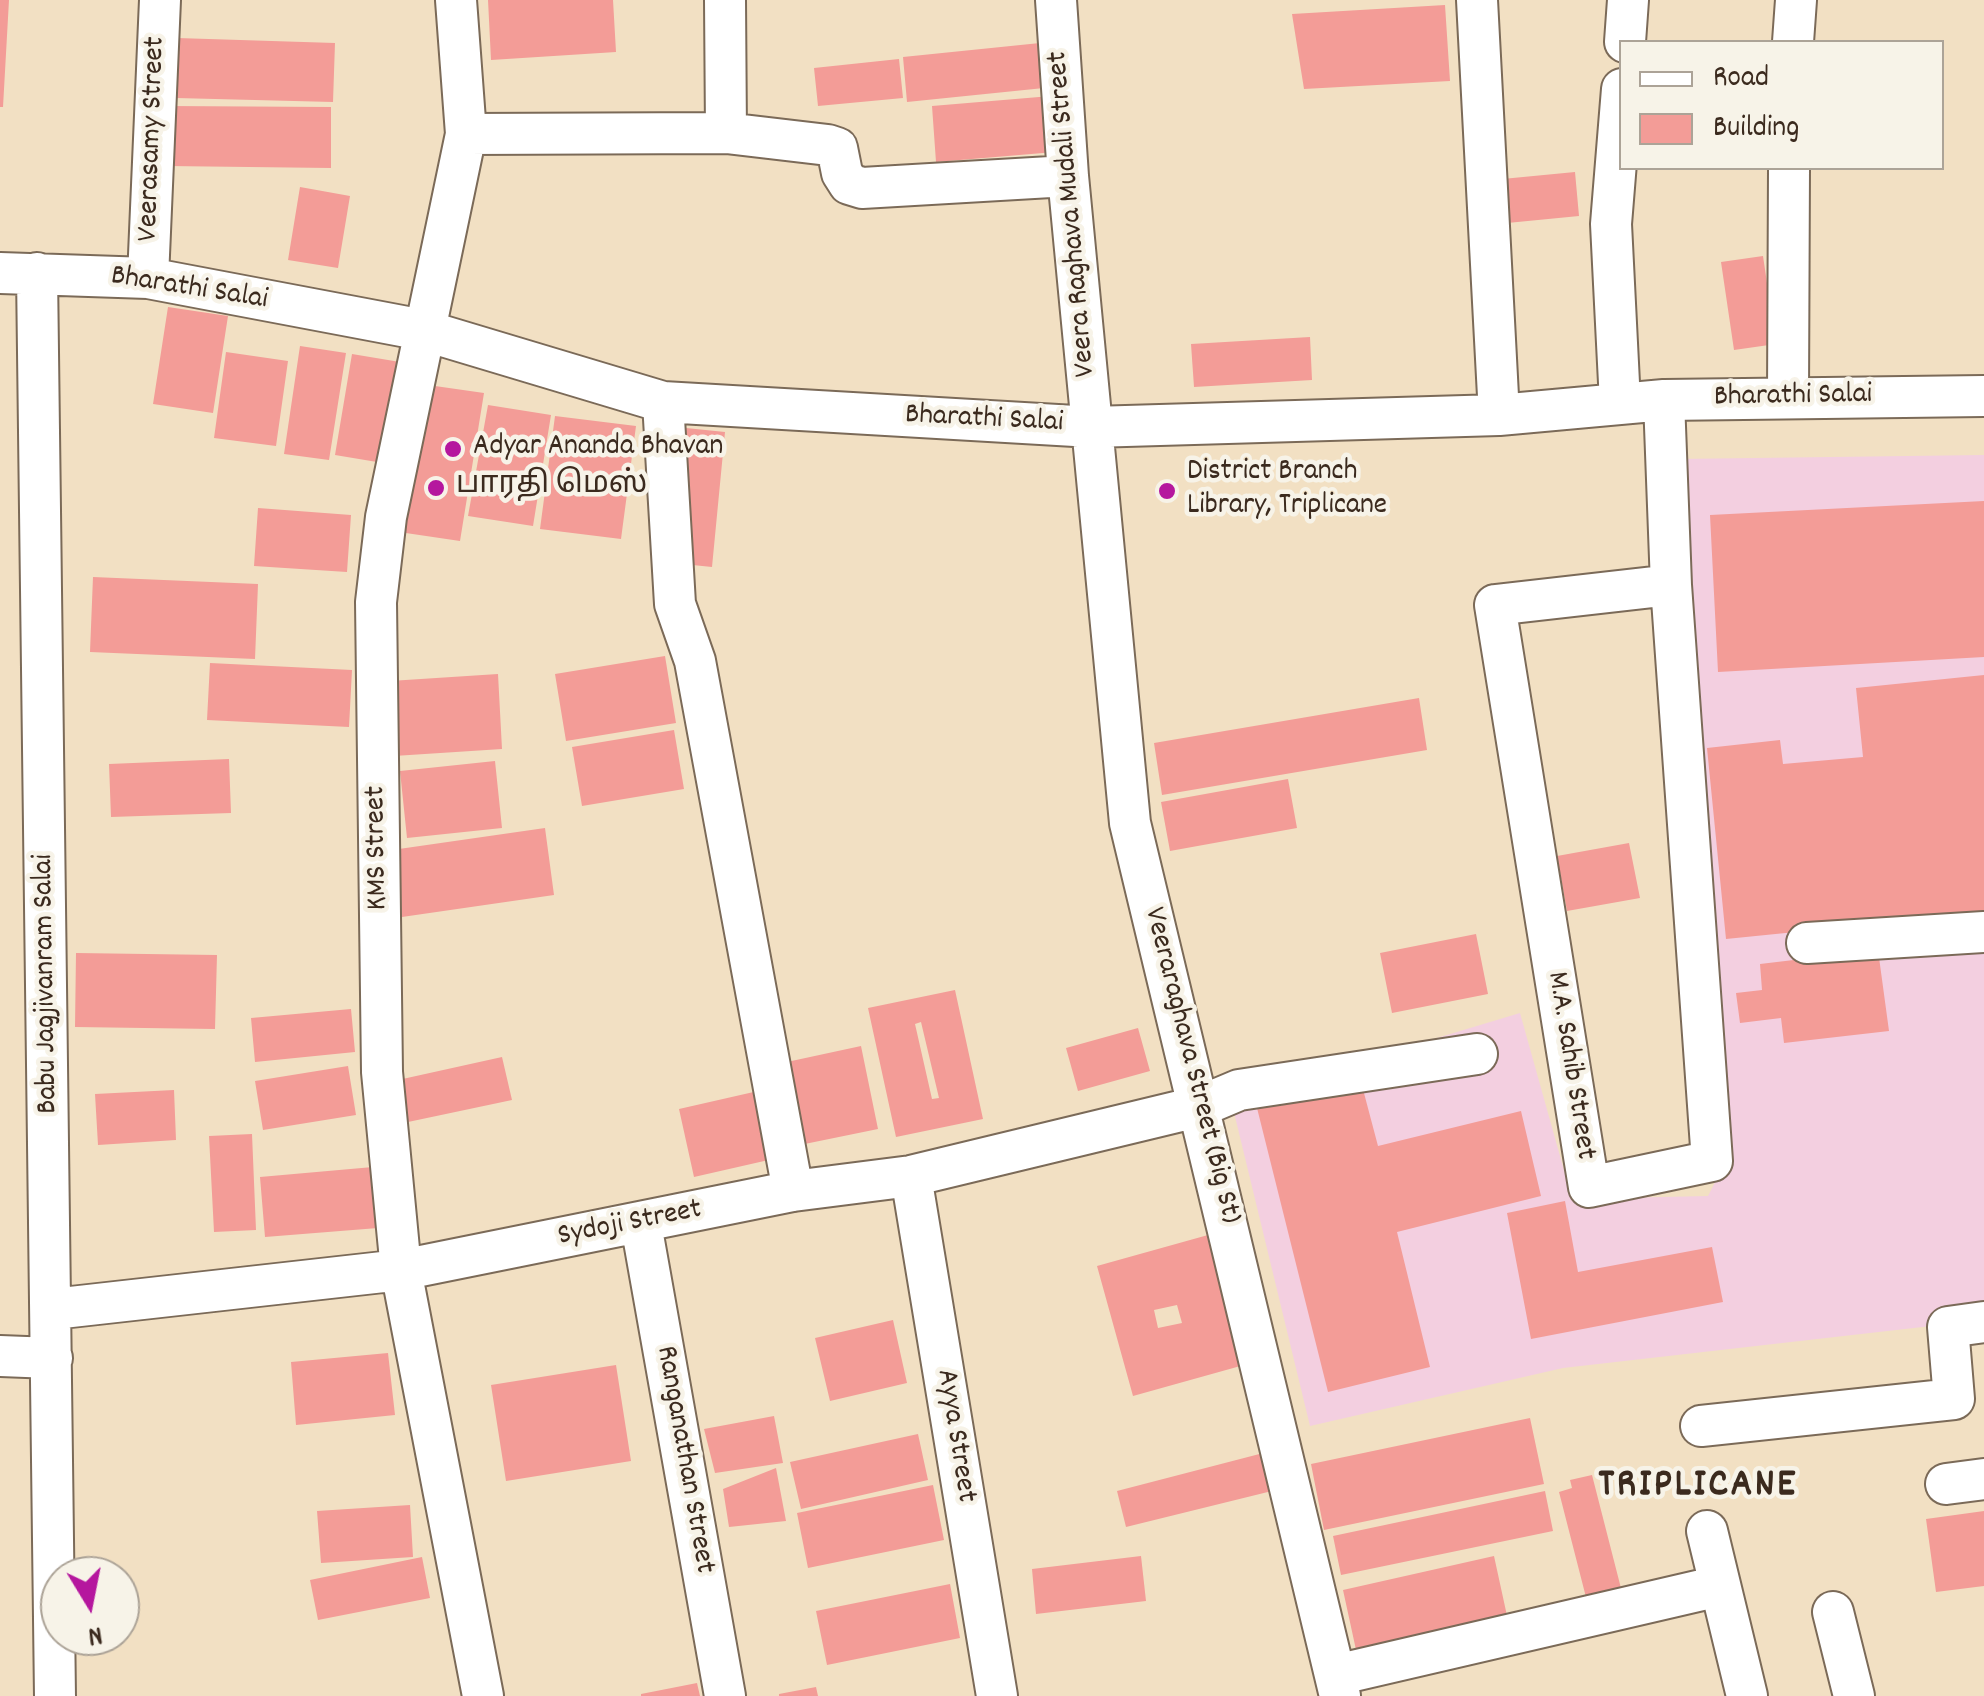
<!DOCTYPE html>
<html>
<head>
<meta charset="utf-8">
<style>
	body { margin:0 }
	#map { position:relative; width:1984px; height:1696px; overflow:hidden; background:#f2e0c3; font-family:Dekko,sans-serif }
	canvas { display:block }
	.legend { position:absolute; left:1619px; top:40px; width:325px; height:130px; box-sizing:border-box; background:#f7f3e8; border:2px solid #aca397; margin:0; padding:12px 18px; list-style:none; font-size:30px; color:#3b2a1e }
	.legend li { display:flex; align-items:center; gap:20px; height:50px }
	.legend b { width:50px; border:2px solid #aca397 }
	.north { position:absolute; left:40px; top:1556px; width:100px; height:100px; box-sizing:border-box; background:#f7f3e8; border:2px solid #aca397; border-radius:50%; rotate:170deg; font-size:28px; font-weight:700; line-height:40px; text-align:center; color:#3b2a1e }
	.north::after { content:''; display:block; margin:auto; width:35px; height:45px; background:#b5179e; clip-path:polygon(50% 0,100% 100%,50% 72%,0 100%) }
</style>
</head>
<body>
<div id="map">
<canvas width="1984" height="1696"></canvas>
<ul class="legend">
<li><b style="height:12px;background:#fff"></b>Road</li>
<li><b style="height:28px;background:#f39c97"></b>Building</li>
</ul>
<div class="north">N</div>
</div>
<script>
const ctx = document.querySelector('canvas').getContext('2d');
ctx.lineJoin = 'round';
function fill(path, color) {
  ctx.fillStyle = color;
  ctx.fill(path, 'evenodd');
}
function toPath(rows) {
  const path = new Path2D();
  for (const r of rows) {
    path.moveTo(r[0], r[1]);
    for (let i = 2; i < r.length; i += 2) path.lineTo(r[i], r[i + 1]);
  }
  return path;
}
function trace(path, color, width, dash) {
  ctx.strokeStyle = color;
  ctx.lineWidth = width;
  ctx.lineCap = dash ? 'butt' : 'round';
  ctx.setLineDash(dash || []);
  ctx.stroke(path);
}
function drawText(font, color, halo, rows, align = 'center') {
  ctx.font = font + ' Dekko,"Noto Sans Tamil",sans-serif';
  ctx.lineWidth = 9;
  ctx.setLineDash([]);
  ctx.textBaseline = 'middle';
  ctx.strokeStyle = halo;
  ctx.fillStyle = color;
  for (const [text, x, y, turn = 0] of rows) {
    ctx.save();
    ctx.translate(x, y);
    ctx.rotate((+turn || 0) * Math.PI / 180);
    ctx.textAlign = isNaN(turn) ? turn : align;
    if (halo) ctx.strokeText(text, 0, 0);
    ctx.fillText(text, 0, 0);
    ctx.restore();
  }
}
fill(toPath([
	[1984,455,1984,1320,1563,1368,1310,1426,1231,1100,1520,1013,1572,1199,1708,1196,1731,1151,1677,459]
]), '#f3cfe0');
fill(toPath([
	[0,0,9,0,3,107,0,107],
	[488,0,613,0,616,52,491,60],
	[1445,5,1450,81,1304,89,1292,14],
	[177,38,335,43,333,102,176,98],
	[1040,43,1044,88,907,102,903,57],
	[899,59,903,98,818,106,814,68],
	[1051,96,1055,152,936,162,932,106],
	[167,106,331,107,331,168,167,166],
	[1575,172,1579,216,1497,224,1492,180],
	[300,187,350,196,338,268,288,260],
	[1763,256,1776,344,1734,350,1721,262],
	[168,307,228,316,213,413,153,404],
	[1310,337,1312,380,1194,387,1191,344],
	[300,346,346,353,329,460,284,454],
	[226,352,288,361,276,446,214,438],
	[352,354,400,362,383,463,335,455],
	[421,384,484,393,460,541,399,532],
	[488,405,551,415,533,526,468,516],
	[555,416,636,426,621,539,540,529],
	[686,428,725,432,712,567,673,563],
	[1984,501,1984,657,1718,672,1710,515],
	[258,508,351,515,347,572,254,566],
	[93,577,258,584,255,659,90,652],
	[665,656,676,723,566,741,555,674],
	[210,663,352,670,349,727,207,720],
	[498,674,502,749,394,756,390,681],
	[1984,675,1984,913,1726,939,1707,748,1780,740,1783,764,1863,757,1856,688],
	[1419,698,1427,750,1162,795,1154,743],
	[674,730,684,789,582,806,572,747],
	[229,759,231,813,111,817,109,764],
	[495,761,502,828,407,838,400,771],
	[1288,779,1297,828,1170,851,1161,802],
	[545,828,554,895,395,918,385,851],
	[1629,843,1640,898,1567,911,1557,856],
	[1476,934,1488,994,1392,1013,1380,953],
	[1878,950,1889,1031,1784,1043,1781,1018,1740,1023,1736,993,1762,990,1760,964],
	[76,953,217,955,215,1029,75,1027],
	[955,990,983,1119,896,1137,868,1008],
	[921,1022,939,1098,932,1099,915,1024],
	[351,1009,355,1052,255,1062,251,1018],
	[1138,1028,1150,1071,1078,1091,1066,1048],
	[861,1046,878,1129,790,1147,773,1065],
	[502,1057,512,1100,408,1122,398,1080],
	[348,1066,356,1115,263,1130,255,1081],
	[1360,1078,1378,1146,1521,1111,1541,1196,1397,1232,1430,1367,1328,1392,1254,1096],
	[174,1090,176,1140,98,1145,95,1094],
	[758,1091,773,1159,694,1177,679,1109],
	[252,1134,256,1230,214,1232,209,1136],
	[373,1167,378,1228,265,1237,260,1177],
	[1565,1201,1578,1272,1712,1247,1723,1302,1531,1339,1507,1213],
	[1208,1235,1244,1365,1133,1396,1097,1266],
	[1177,1305,1182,1323,1158,1328,1154,1310],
	[893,1320,907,1383,830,1401,815,1338],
	[388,1353,395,1415,296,1425,291,1362],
	[616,1365,631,1461,506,1481,491,1385],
	[774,1416,783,1463,715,1473,704,1429],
	[1530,1418,1544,1484,1324,1530,1311,1464],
	[918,1434,928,1480,801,1509,790,1462],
	[1271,1451,1280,1489,1126,1527,1117,1491],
	[776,1468,786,1521,729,1527,723,1489],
	[1592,1475,1624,1600,1589,1609,1559,1492,1572,1488,1570,1480],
	[933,1485,944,1540,808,1568,797,1513],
	[1545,1491,1553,1531,1341,1575,1333,1536],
	[410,1505,413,1557,321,1563,317,1511],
	[1984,1511,1984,1586,1936,1592,1926,1519],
	[1141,1556,1146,1601,1036,1614,1032,1569],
	[1494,1556,1509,1625,1358,1659,1343,1590],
	[422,1557,430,1598,318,1620,310,1580],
	[950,1584,960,1638,827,1665,816,1611],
	[697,1683,700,1696,641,1696,641,1694],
	[816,1687,818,1696,779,1696,779,1694]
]), '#f39c97');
const minor = toPath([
	[456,0,466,134,386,517,376,602,382,1072,401,1270,483,1696],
	[725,0,726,133],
	[1056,0,1068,176,1130,823,1340,1696],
	[1477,0,1499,415],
	[1625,42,1628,0],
	[1793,42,1796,0],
	[466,134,726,133,828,145,837,148,842,173,849,184,862,188,1068,176],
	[0,273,148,278,423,330,663,402,1092,427,1499,415,1664,400,1984,396],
	[37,273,55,1696],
	[148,278,160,0],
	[1788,396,1789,168],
	[1664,400,1671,585,1712,1161,1589,1187,1495,605,1671,585],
	[663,402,675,604,695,661,793,1191],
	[1620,403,1611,224,1622,89],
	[1807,943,1984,932],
	[911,1176,997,1696],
	[641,1224,725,1696],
	[53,1309,401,1270,793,1191,911,1176,1201,1106,1239,1090,1477,1054],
	[0,1356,52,1358],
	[1701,1426,1954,1399,1948,1327,1984,1322],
	[1946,1484,1984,1479],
	[1707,1531,1747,1696],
	[1833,1612,1854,1696],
	[1336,1675,1719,1586]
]);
trace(minor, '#7b6a58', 44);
trace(minor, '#fff', 40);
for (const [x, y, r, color] of [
	[453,449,10,"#b5179e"],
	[436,488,10,"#b5179e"],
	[1167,491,10,"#b5179e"]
]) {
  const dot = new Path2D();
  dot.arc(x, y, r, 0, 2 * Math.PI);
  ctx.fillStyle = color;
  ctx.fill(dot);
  trace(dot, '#f7f3e8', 4);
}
drawText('30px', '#3b2a1e', '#f7f3e8', [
	["Veerasamy Street",154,139,-88],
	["Veera Raghava Mudali Street",1074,214,-95],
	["Bharathi Salai",189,290,9],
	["Bharathi Salai",1793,398,-1],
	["Bharathi Salai",984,421,3],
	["KMS Street",379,848,-91],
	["Babu Jagjivanram Salai",48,984,-91],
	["Veeraraghava Street (Big St)",1190,1066,76],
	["M.A. Sahib Street",1569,1066,81],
	["Sydoji Street",630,1225,-11],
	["Ayya Street",954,1436,81],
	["Ranganathan Street",683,1460,80]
]);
drawText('30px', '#3b2a1e', '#f7f3e8', [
	["Adyar Ananda Bhavan",473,449],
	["District Branch",1187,474],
	["Library, Triplicane",1187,508],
	["பாரதி மெஸ்",456,488]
], 'left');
ctx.letterSpacing = '2.5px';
drawText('bold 40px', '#3b2a1e', '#f7f3e8', [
	["TRIPLICANE",1698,1489]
]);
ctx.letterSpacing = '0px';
</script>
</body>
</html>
